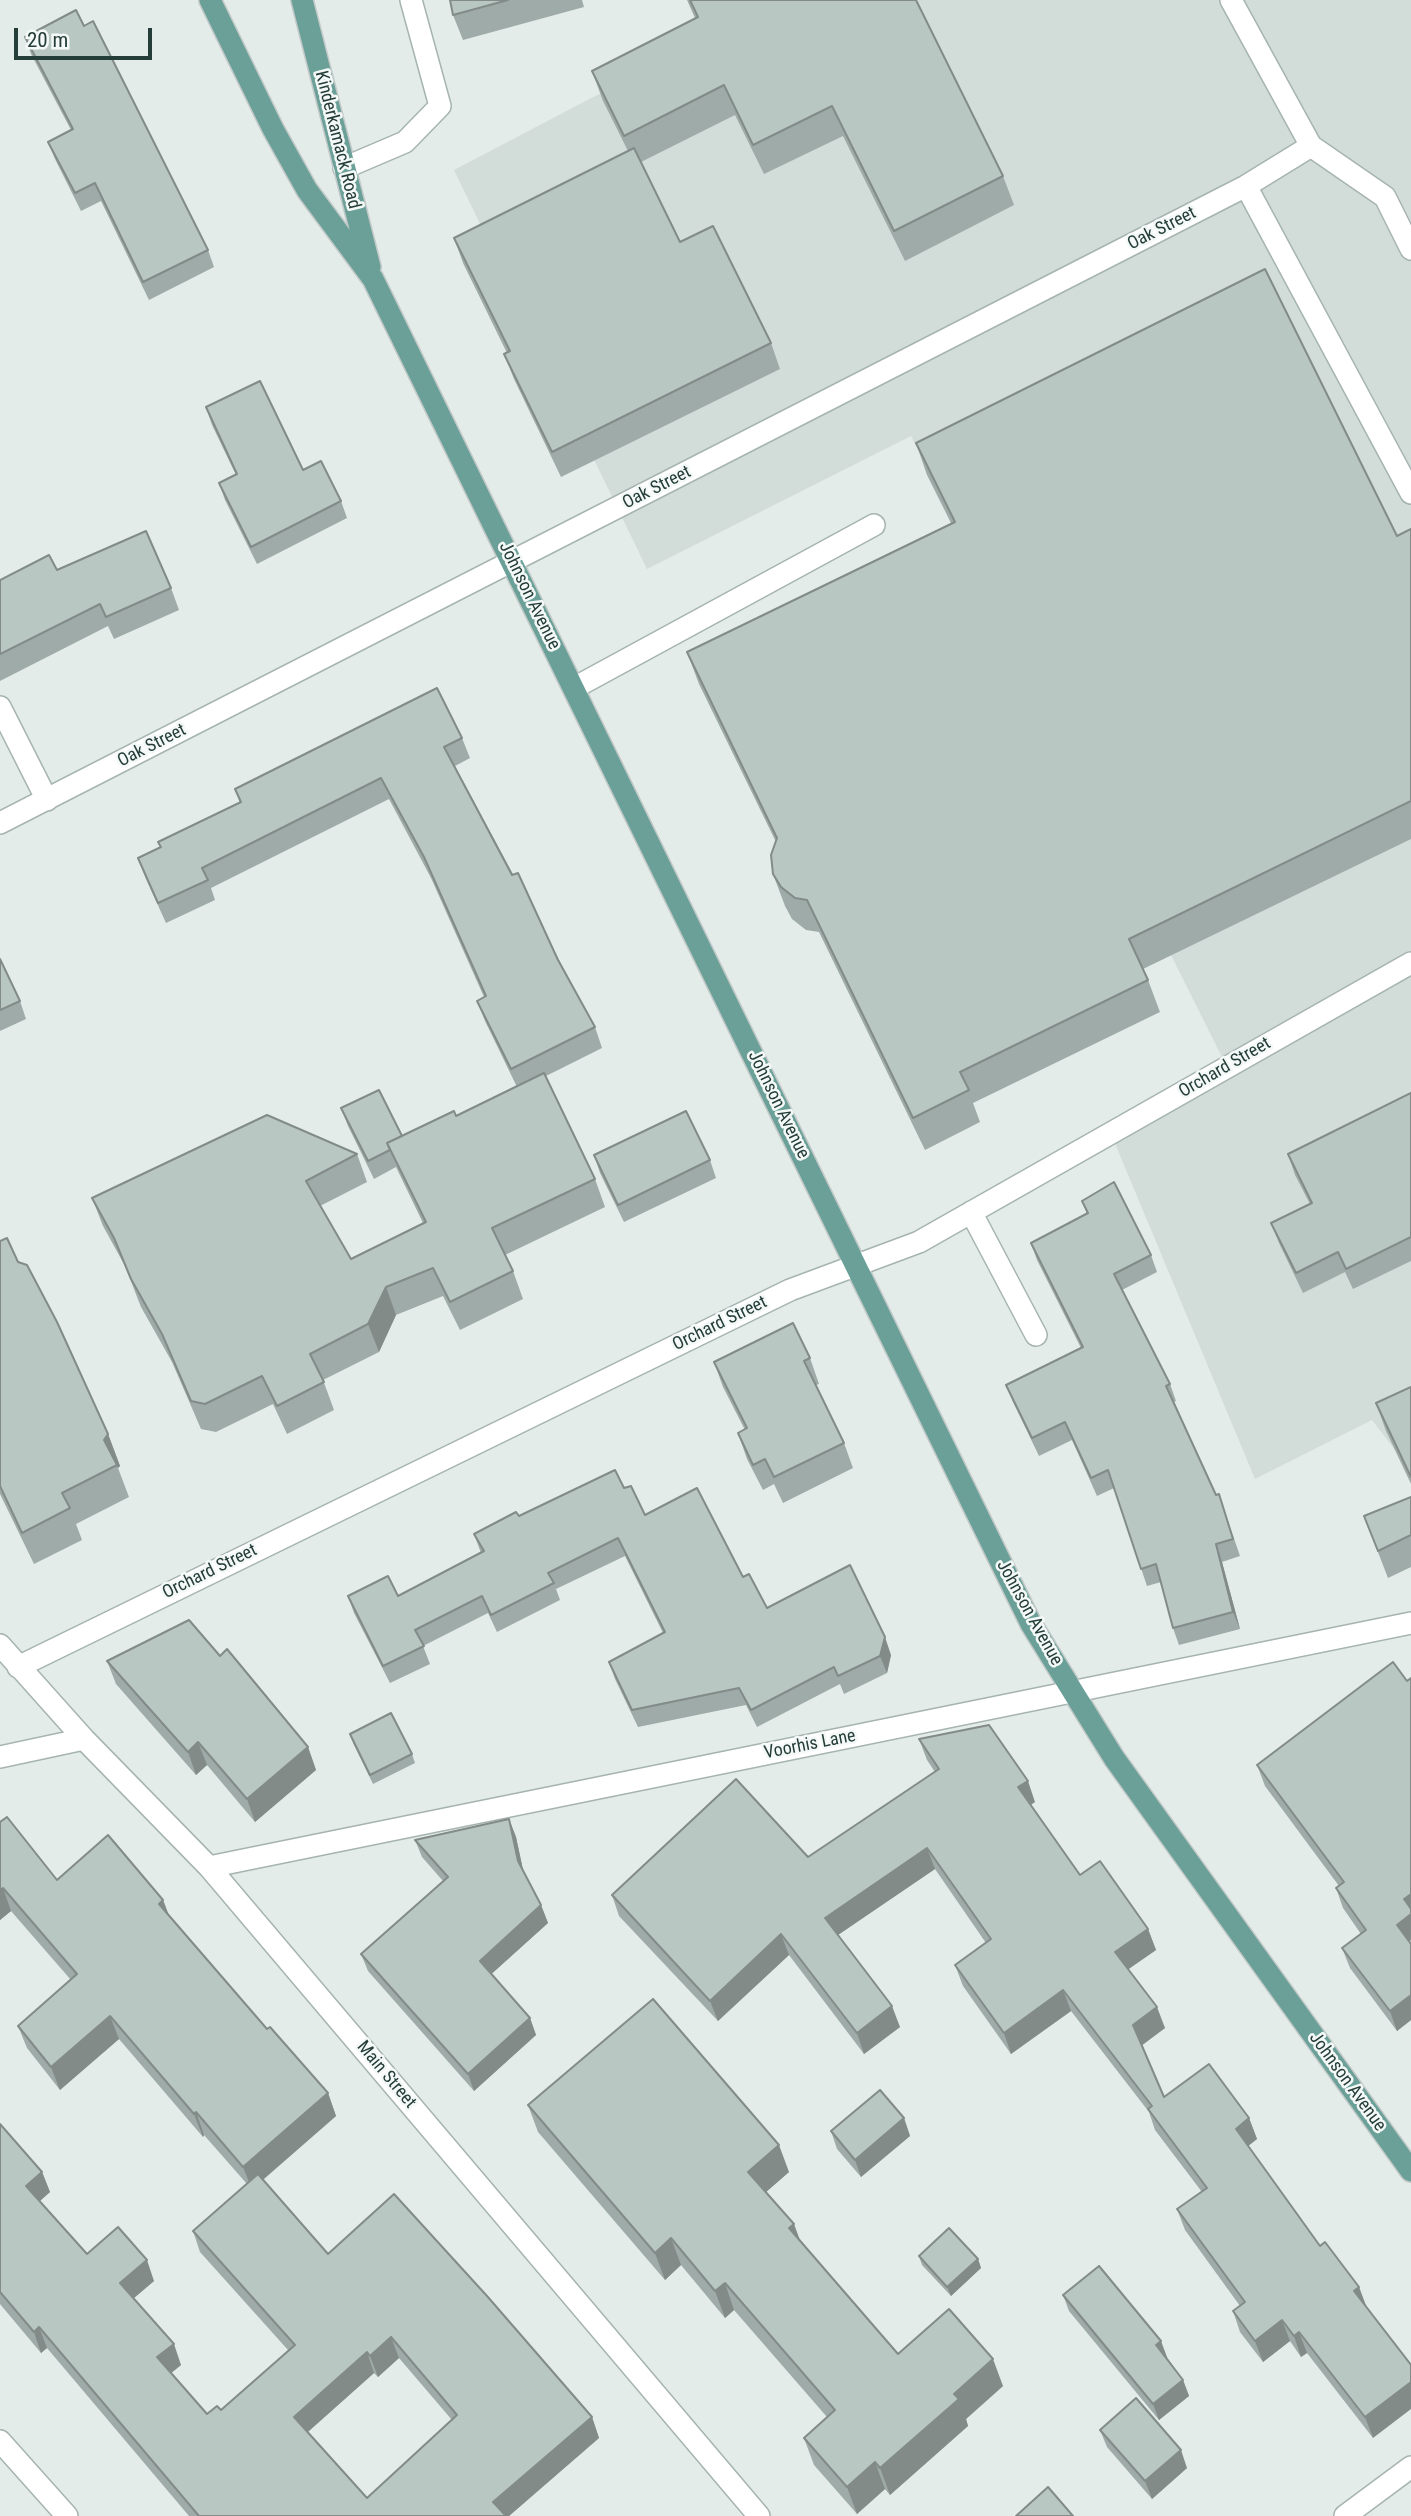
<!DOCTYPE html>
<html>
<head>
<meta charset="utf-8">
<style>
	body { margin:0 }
	#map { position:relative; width:1411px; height:2516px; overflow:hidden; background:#e3ece9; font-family:"Roboto Condensed",sans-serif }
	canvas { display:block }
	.scale { position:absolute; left:14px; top:28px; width:138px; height:32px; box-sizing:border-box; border:4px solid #243d39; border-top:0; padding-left:9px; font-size:21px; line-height:24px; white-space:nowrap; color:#243d39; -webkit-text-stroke:5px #f4f9f7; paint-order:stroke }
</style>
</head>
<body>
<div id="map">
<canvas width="1411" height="2516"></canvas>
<div class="scale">20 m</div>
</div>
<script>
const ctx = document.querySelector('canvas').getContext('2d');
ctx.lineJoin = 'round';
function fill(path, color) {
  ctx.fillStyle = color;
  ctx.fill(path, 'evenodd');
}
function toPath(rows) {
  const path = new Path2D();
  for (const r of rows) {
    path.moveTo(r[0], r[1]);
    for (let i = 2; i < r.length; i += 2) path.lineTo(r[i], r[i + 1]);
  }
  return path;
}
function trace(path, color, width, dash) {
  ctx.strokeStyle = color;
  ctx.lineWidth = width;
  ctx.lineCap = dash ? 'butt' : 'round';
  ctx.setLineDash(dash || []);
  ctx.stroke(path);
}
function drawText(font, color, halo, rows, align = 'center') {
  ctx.font = font + ' "Roboto Condensed",sans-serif';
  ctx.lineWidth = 5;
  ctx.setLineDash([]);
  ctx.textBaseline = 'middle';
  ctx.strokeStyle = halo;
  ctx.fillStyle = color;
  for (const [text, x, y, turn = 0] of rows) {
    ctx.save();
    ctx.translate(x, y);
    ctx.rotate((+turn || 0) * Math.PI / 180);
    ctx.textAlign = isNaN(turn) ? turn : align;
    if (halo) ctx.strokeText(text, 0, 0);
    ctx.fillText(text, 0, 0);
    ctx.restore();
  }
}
fill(toPath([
	[709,0,1411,0,1411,1471,1372,1420,1255,1479,1109,1129,1229,1071,911,436,647,569,454,170,723,29]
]), '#d2dcd9');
const minor = toPath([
	[1231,0,1311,146,1385,197,1411,249],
	[344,168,405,142,440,106,411,0],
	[1246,186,1411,493],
	[574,688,874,525],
	[0,707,47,800],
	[0,823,1246,186,1311,146],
	[971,1212,1036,1335],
	[0,1645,84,1739,209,1867,759,2516],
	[18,1667,790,1290,919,1242,1411,963],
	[0,1757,84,1739],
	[209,1867,1411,1623],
	[0,2441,67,2516],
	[1345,2516,1411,2467]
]);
const major = toPath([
	[210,0,273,129,307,190,373,279,1031,1624,1114,1758,1411,2171],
	[302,0,370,267]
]);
trace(minor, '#a6b4b1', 24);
trace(major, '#c2c9c8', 24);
trace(minor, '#fff', 21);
trace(major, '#6aa098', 21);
fill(toPath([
	[450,0,582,0,584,7,463,40,453,15],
	[687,0,916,0,1003,176,1014,205,905,261,843,136,764,174,735,115,641,162,680,242,771,343,780,369,561,477,514,379,504,354,507,353,463,263,454,238,628,151,603,101,592,71,695,18],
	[25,37,208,250,214,267,149,300,101,201,81,211,55,159,48,142,71,130,31,54],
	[206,407,303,470,341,501,347,518,257,564,225,500,219,483,236,475,212,425],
	[916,443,1397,536,1411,529,1411,839,1143,969,1148,980,1160,1012,973,1103,980,1122,925,1150,819,932,806,930,792,919,785,906,773,874,776,842,699,684,687,652,951,523,927,475],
	[57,570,171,588,179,610,114,639,108,626,0,681,0,580],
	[462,738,470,758,455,766,595,1027,602,1048,546,1076,595,1179,605,1207,505,1255,513,1271,523,1299,460,1330,443,1296,396,1315,379,1352,323,1380,334,1410,287,1434,273,1404,216,1432,201,1429,172,1362,141,1307,125,1266,103,1226,92,1198,357,1154,367,1182,320,1206,351,1259,423,1223,396,1167,374,1179,348,1126,341,1108,402,1136,456,1116,517,1087,485,1021,477,1001,484,997,431,878,389,799,211,888,215,900,166,923,146,879,138,858,160,848,240,803,235,789],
	[0,959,20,1001,26,1019,0,1031],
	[1411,1093,1411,1261,1353,1289,1345,1272,1303,1293,1279,1243,1271,1223,1310,1204,1295,1175,1288,1154],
	[594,1155,710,1160,716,1178,624,1222,600,1173],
	[1082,1201,1151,1255,1157,1272,1122,1290,1170,1384,1176,1401,1174,1402,1216,1495,1225,1512,1240,1556,1222,1562,1240,1629,1179,1645,1173,1628,1161,1582,1147,1586,1114,1488,1097,1496,1072,1440,1039,1456,1013,1402,1006,1385,1081,1348,1037,1260,1031,1243,1087,1214],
	[0,1241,18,1262,108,1434,120,1466,118,1468,129,1497,76,1524,82,1540,34,1564,0,1494],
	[810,1358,819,1384,816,1385,844,1443,853,1468,783,1503,774,1484,763,1490,747,1459,738,1433,745,1430,723,1387,714,1362],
	[1411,1387,1411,1484,1386,1431,1376,1403],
	[624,1488,645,1515,743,1577,767,1608,891,1655,887,1673,844,1694,840,1684,757,1727,746,1705,638,1727,615,1679,609,1662,663,1633,625,1556,556,1589,560,1600,497,1632,488,1613,423,1646,430,1664,390,1683,354,1613,348,1596,398,1596,481,1553,474,1534,519,1516],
	[1411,1497,1411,1567,1388,1578,1364,1516],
	[220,1656,308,1747,316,1770,255,1822,207,1765,196,1775,116,1684,107,1661],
	[1411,1678,1411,1940,1409,1942,1411,1944,1411,2020,1397,2031,1350,1968,1342,1948,1361,1934,1343,1908,1336,1888,1339,1886,1265,1786,1257,1765],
	[350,1734,412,1754,415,1763,373,1784,353,1743],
	[919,1739,1035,1802,1030,1805,1080,1875,1148,1929,1156,1950,1128,1969,1165,2028,1142,2045,1164,2097,1249,2118,1257,2139,1248,2146,1320,2246,1359,2287,1365,2305,1373,2438,1307,2353,1301,2357,1290,2341,1263,2362,1240,2332,1233,2311,1240,2306,1185,2230,1177,2209,1202,2192,1155,2130,1149,2112,1071,2011,1011,2054,963,1986,955,1965,986,1943,935,1869,838,1935,900,2027,864,2054,789,1955,718,2021,619,1916,612,1895,808,1857,935,1772,927,1760],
	[509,1819,516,1837,523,1870,541,1905,548,1923,491,1974,530,2018,536,2035,474,2091,368,1971,361,1954,443,1881,422,1857,415,1840],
	[0,1822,57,1880,163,1900,168,1914,267,2029,328,2093,336,2116,263,2180,328,2254,592,2417,599,2438,509,2516,189,2516,47,2348,41,2353,0,2304,0,2124,42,2172,50,2192,40,2201,87,2254,154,2281,134,2298,181,2365,171,2373,207,2414,221,2410,288,2350,200,2252,193,2231,247,2184,204,2135,203,2137,119,2039,60,2090,27,2048,18,2026,71,1980,11,1911,0,1920],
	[399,2358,452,2420,367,2498,308,2432,374,2373,378,2377],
	[528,2105,789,2172,766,2192,800,2240,898,2354,1003,2386,966,2419,968,2426,890,2495,885,2489,857,2514,814,2465,804,2438,827,2417,734,2310,725,2318,681,2265,665,2280,538,2132],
	[904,2118,910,2136,861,2177,837,2149,831,2131],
	[919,2256,978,2259,981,2268,951,2296,922,2265],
	[1063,2295,1167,2357,1183,2380,1189,2396,1159,2420,1069,2311],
	[1100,2430,1187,2468,1152,2499,1107,2447]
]), '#9faba8');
fill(toPath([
	[386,1287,396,1315,379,1352,368,1324],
	[108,1434,120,1466,118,1468,104,1440],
	[1216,1544,1222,1562,1240,1629,1233,1612],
	[885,1637,891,1655,887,1673,880,1656],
	[198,1742,207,1765,196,1775,188,1752],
	[308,1747,316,1770,255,1822,247,1799],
	[1028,1781,1035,1802,1026,1808,1018,1787],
	[509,1819,516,1837,525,1879,518,1861],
	[927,1848,935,1869,832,1939,825,1918],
	[3,1888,11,1911,0,1920,0,1890],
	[1411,1894,1411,1940,1404,1945,1397,1925,1404,1899],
	[163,1900,172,1923,159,1904],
	[541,1905,548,1923,486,1979,480,1961],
	[1148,1929,1156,1950,1123,1973,1115,1952],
	[781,1934,789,1955,718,2021,710,2001],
	[1063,1990,1071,2011,1011,2054,1004,2033],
	[1411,1995,1411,2020,1397,2031,1390,2011],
	[892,2006,900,2027,864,2054,857,2033],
	[1157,2007,1165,2028,1141,2046,1133,2025],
	[110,2016,119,2039,60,2090,51,2067],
	[530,2018,536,2035,474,2091,468,2074],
	[328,2093,336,2116,252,2189,243,2167],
	[196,2112,204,2135,203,2137,194,2114],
	[904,2118,910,2136,861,2177,855,2160],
	[1249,2118,1257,2139,1243,2150,1236,2129],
	[779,2145,789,2172,758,2199,748,2172],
	[42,2172,50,2192,33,2207,26,2186],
	[794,2224,804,2251,789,2228],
	[671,2238,681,2265,665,2280,655,2253],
	[978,2259,981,2268,951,2296,947,2287],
	[147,2260,154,2281,128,2303,120,2283],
	[725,2283,734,2310,725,2318,715,2291],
	[1359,2287,1367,2308,1354,2291],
	[1282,2320,1290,2341,1263,2362,1255,2341],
	[39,2327,47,2348,41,2353,34,2332],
	[1299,2332,1307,2353,1301,2357,1294,2336],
	[391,2337,399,2358,378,2377,370,2356],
	[1161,2341,1167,2357,1162,2361,1156,2345],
	[174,2344,181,2365,165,2378,157,2357],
	[367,2352,374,2373,302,2437,294,2417],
	[993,2359,1003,2386,966,2419,968,2426,890,2495,880,2468,954,2394],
	[1183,2380,1189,2396,1159,2420,1153,2404],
	[1411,2382,1411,2409,1373,2438,1365,2417],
	[592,2417,599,2438,509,2516,498,2516,493,2502],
	[1181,2450,1187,2468,1152,2499,1145,2481],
	[875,2462,885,2489,857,2514,847,2487]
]), '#828b88');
const building = toPath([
	[450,0,508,0,453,15,450,0],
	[690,0,916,0,1003,176,894,231,832,106,753,145,724,85,624,136,592,71,698,17,690,0],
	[76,10,84,26,93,21,208,250,143,282,95,183,75,193,48,142,73,129,25,37,76,10],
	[634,148,680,242,713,226,771,343,552,452,504,354,510,351,454,238,634,148],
	[1265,269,1397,536,1411,529,1411,801,1129,939,1148,980,960,1072,969,1090,913,1118,807,900,795,898,781,887,773,874,771,855,777,838,687,652,955,522,916,443,1265,269],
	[260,381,303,470,321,461,341,501,251,547,219,483,237,474,206,407,260,381],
	[146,531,171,588,106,617,100,604,0,654,0,580,49,555,57,570,146,531],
	[437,688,462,738,444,747,512,875,518,873,558,960,595,1027,511,1069,477,1001,486,996,424,857,381,778,202,868,208,880,158,903,138,858,161,847,158,842,241,802,235,789,437,688],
	[0,959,20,1001,0,1010,0,959],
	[544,1073,595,1179,492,1228,513,1271,450,1302,433,1268,386,1287,368,1324,310,1354,324,1382,277,1406,262,1376,205,1404,191,1401,162,1334,131,1279,114,1238,92,1198,267,1115,357,1154,306,1181,351,1259,426,1222,387,1143,454,1111,456,1116,544,1073],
	[379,1090,402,1136,387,1143,390,1150,368,1161,341,1108,379,1090],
	[1411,1093,1411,1237,1346,1269,1338,1252,1296,1273,1271,1223,1312,1203,1288,1154,1411,1093],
	[686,1111,710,1160,618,1205,594,1155,686,1111],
	[1114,1182,1151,1255,1114,1274,1170,1384,1166,1386,1216,1495,1219,1494,1233,1539,1216,1544,1233,1612,1173,1628,1156,1564,1141,1569,1108,1470,1091,1478,1065,1422,1032,1438,1006,1385,1083,1347,1031,1243,1088,1213,1082,1201,1114,1182],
	[7,1238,18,1262,27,1265,57,1322,108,1434,104,1440,117,1465,62,1493,70,1508,22,1533,0,1486,0,1241,7,1238],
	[793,1323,810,1358,804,1361,844,1443,774,1477,765,1459,753,1465,738,1433,747,1428,714,1362,793,1323],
	[1411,1387,1411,1477,1376,1403,1411,1387],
	[615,1470,624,1488,631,1486,645,1515,697,1488,743,1577,749,1574,767,1608,850,1565,885,1637,880,1656,838,1676,834,1667,751,1710,739,1688,632,1710,609,1662,665,1632,618,1538,548,1573,554,1583,491,1615,482,1596,415,1630,424,1646,383,1666,348,1596,388,1576,398,1596,484,1551,474,1534,516,1512,519,1516,615,1470],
	[1411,1497,1411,1535,1378,1551,1364,1516,1411,1497],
	[189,1620,220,1656,227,1649,308,1747,247,1799,198,1742,188,1752,107,1661,189,1620],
	[1393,1662,1407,1681,1411,1678,1411,1894,1404,1899,1411,1909,1411,1914,1397,1925,1411,1944,1411,1995,1390,2011,1342,1948,1366,1930,1336,1888,1344,1882,1257,1765,1393,1662],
	[391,1713,412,1754,370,1775,350,1734,391,1713],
	[989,1725,1028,1781,1018,1787,1080,1875,1100,1861,1148,1929,1115,1952,1157,2007,1133,2025,1164,2097,1209,2064,1249,2118,1236,2129,1320,2246,1325,2242,1359,2287,1354,2291,1411,2365,1411,2382,1365,2417,1299,2332,1294,2336,1282,2320,1255,2341,1233,2311,1245,2302,1177,2209,1207,2188,1148,2109,1152,2106,1063,1990,1004,2033,955,1965,991,1939,927,1848,825,1918,892,2006,857,2033,781,1934,710,2001,612,1895,736,1779,808,1857,939,1769,919,1739,989,1725],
	[7,1817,57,1880,108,1835,163,1900,159,1904,267,2029,270,2027,328,2093,243,2167,196,2112,194,2114,110,2016,51,2067,18,2026,77,1974,3,1888,0,1890,0,1822,7,1817],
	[509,1819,518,1861,541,1905,480,1961,530,2018,468,2074,361,1954,448,1877,415,1840,509,1819],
	[653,1999,779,2145,748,2172,794,2224,789,2228,898,2354,949,2309,993,2359,954,2394,959,2399,880,2468,875,2462,847,2487,804,2438,835,2410,725,2283,715,2291,671,2238,655,2253,528,2105,653,1999],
	[880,2090,904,2118,855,2160,831,2131,880,2090],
	[0,2124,42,2172,26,2186,87,2254,118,2227,147,2260,120,2283,174,2344,157,2357,207,2414,217,2406,221,2410,295,2345,193,2231,258,2174,328,2254,394,2194,487,2296,592,2417,493,2502,506,2516,199,2516,39,2327,34,2332,0,2292,0,2124],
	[391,2337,457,2415,367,2498,294,2417,367,2352,370,2356,391,2337],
	[949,2228,978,2259,947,2287,919,2256,949,2228],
	[1099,2266,1161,2341,1156,2345,1183,2380,1153,2404,1063,2295,1099,2266],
	[1136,2398,1181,2450,1145,2481,1100,2430,1136,2398],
	[1048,2487,1073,2516,1016,2516,1048,2487]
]);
fill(building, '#b9c7c3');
trace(building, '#828b88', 2);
drawText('18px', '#243d39', '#f4f9f7', [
	["Kinderkamack Road",337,140,76],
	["Oak Street",1162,229,-27],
	["Oak Street",657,488,-27],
	["Johnson Avenue",529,596,64],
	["Oak Street",152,746,-27],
	["Orchard Street",1225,1068,-30],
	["Johnson Avenue",778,1105,64],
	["Orchard Street",720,1324,-26],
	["Orchard Street",210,1572,-26],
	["Johnson Avenue",1029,1613,61],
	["Voorhis Lane",810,1745,-11],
	["Main Street",386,2075,50],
	["Johnson Avenue",1347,2082,54]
]);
</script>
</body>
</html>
